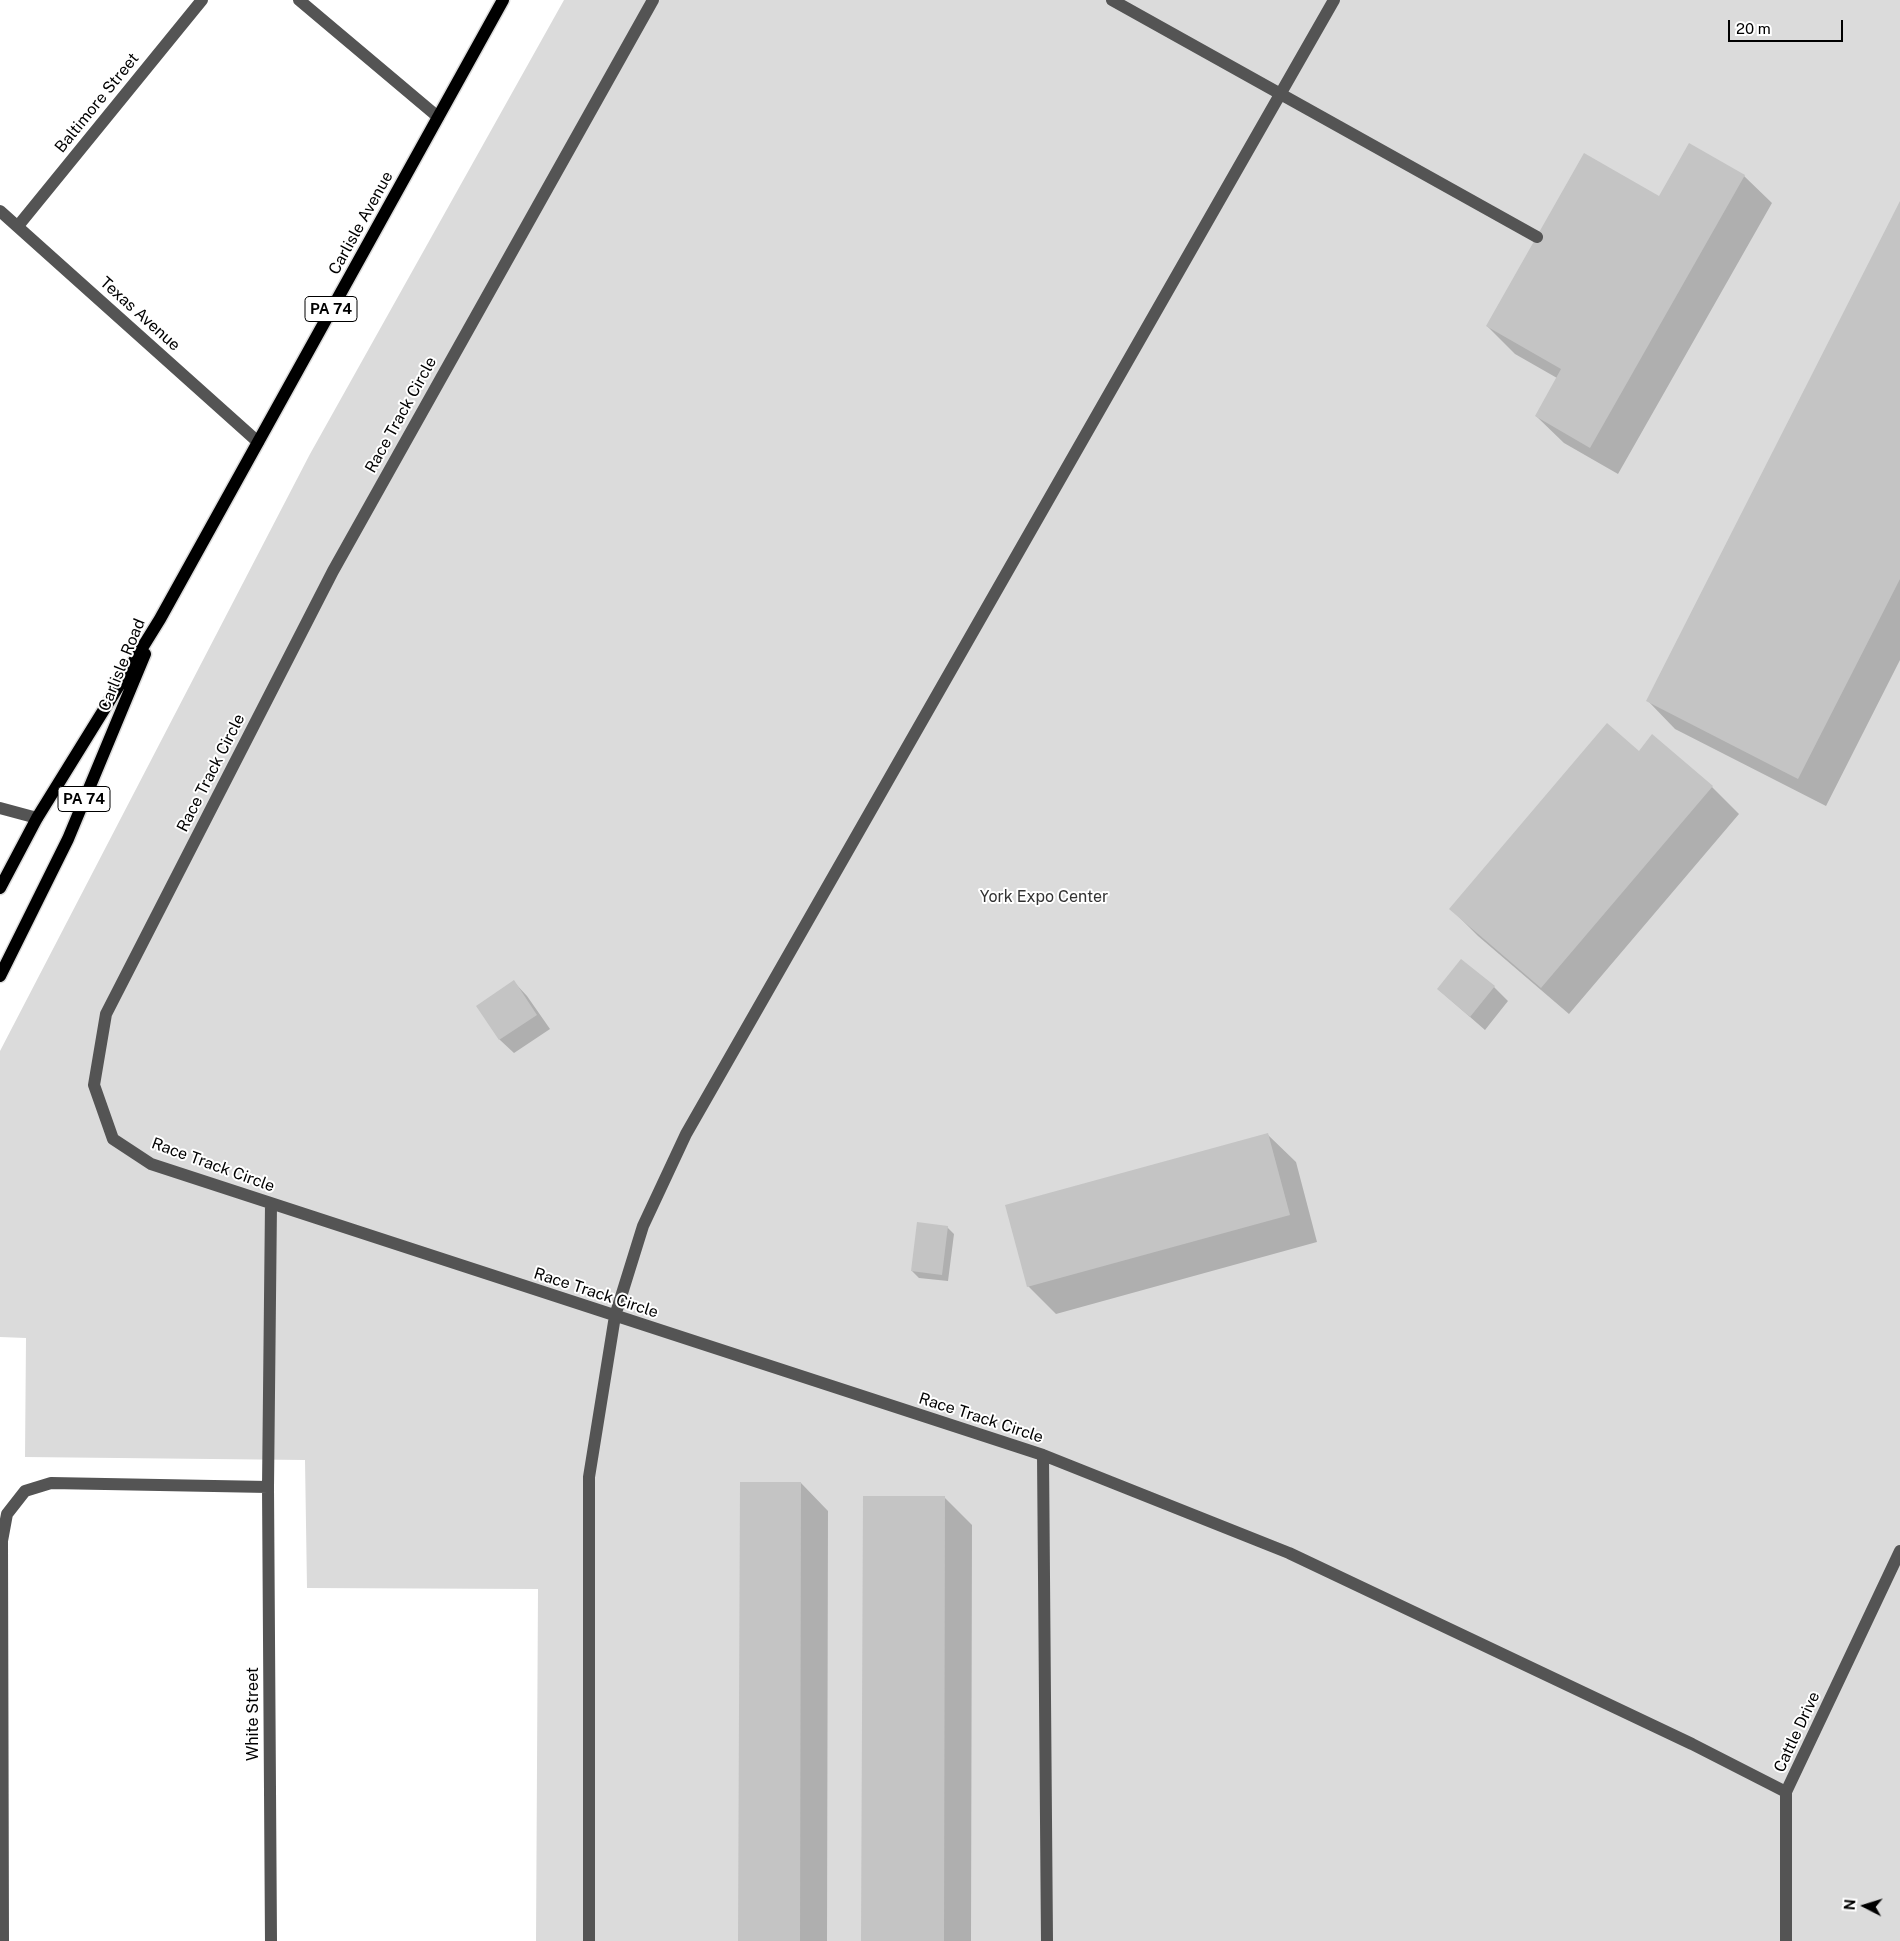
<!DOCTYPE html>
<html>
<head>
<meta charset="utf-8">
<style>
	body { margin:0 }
	#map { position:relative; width:1900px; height:1941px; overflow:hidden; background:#fff; font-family:"Public Sans",sans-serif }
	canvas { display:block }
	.north { position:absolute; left:1840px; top:1881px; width:50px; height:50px; -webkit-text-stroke:4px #fff; paint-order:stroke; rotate:275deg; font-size:14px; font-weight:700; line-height:20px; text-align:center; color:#000 }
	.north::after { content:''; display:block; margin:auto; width:18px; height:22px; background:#000; clip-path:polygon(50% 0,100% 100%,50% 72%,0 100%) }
	.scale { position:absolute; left:1728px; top:20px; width:115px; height:22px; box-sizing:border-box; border:2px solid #000; border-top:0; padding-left:6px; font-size:15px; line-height:18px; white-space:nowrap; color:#000; -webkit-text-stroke:4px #fff; paint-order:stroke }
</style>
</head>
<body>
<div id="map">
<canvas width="1900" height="1941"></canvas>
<div class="north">N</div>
<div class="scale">20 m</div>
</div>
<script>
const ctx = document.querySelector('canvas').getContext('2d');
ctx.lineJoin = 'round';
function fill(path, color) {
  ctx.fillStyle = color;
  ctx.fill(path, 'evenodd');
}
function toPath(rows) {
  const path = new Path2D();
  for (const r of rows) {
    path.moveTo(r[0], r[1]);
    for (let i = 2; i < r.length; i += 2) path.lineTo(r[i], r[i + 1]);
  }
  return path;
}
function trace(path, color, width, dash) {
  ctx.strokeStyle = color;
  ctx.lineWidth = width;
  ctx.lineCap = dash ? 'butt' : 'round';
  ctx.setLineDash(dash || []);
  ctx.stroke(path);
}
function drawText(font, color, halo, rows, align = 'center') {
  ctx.font = font + ' "Public Sans",sans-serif';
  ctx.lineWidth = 4;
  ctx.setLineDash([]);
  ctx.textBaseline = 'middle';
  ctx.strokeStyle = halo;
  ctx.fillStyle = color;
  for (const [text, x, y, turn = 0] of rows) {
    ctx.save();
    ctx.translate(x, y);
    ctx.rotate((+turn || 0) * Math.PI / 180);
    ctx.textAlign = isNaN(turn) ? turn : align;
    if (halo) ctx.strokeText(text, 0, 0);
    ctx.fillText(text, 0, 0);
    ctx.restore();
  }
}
fill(toPath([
	[564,0,1900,0,1900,1941,536,1941,538,1589,307,1588,305,1460,25,1457,26,1338,0,1337,0,1051,310,454]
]), '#dbdbdb');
fill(toPath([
	[1744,176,1772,203,1618,474,1564,443,1536,416,1557,378,1515,354,1487,326,1660,198],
	[1900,204,1900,660,1826,806,1675,729,1648,701],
	[1639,752,1712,787,1739,814,1569,1014,1478,936,1451,909],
	[1461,961,1494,987,1508,1001,1485,1030,1438,989],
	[514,982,527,996,550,1029,514,1053,500,1040,478,1006],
	[1268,1135,1296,1162,1317,1242,1056,1314,1028,1286],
	[947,1227,954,1234,948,1281,919,1278,912,1271],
	[801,1483,828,1511,827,1941,739,1941],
	[944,1497,972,1525,971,1941,863,1941]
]), '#0003');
fill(toPath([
	[1689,143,1745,175,1590,448,1535,416,1561,369,1486,326,1584,153,1659,196],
	[1900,201,1900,579,1798,779,1646,701],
	[1607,723,1639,751,1652,734,1713,786,1541,988,1449,909],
	[1461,959,1495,986,1470,1017,1437,989],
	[514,980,537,1015,499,1040,476,1006],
	[1268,1133,1290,1215,1027,1287,1005,1205],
	[917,1222,948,1226,942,1275,911,1271],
	[740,1482,801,1482,800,1941,738,1941],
	[863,1496,945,1496,944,1941,861,1941]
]), '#c4c4c4');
const major = toPath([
	[0,888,37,818,160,619,503,0],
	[0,976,68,839,145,654]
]);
trace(major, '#dbdbdb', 15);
trace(toPath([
	[299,0,438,117],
	[653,0,333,571,106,1014,94,1085,113,1139,151,1164,1043,1455,1289,1553,1692,1744,1786,1792],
	[1112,0,1537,237],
	[0,211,258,442],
	[18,226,202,0],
	[0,808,37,818],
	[271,1204,268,1487,271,1941],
	[1043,1455,1047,1941],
	[3,1941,2,1541,7,1514,25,1491,51,1483,268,1487],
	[589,1941,589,1477,615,1316,643,1226,686,1134,1334,0],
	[1786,1941,1786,1792,1900,1551]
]), '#545454', 12);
trace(major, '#000', 12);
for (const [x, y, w] of [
	[331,309,52],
	[84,799,52]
]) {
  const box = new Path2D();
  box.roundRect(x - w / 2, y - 12.5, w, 25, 4);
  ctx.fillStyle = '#fff';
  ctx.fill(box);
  trace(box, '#000', 1);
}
drawText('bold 15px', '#000', null, [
	["PA 74",331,309],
	["PA 74",84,799]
]);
drawText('16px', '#000', '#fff', [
	["Baltimore Street",97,103,-51],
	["Carlisle Avenue",361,223,-61],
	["Texas Avenue",140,314,42],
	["Race Track Circle",401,415,-61],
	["Carlisle Road",122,665,-68],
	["Race Track Circle",211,773,-63],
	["Race Track Circle",213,1165,20],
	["Race Track Circle",596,1293,18],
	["Race Track Circle",981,1418,18],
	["White Street",253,1714,-90],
	["Cattle Drive",1797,1732,-65]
]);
drawText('16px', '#323232', '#fff', [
	["York Expo Center",1044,897]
]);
</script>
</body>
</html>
